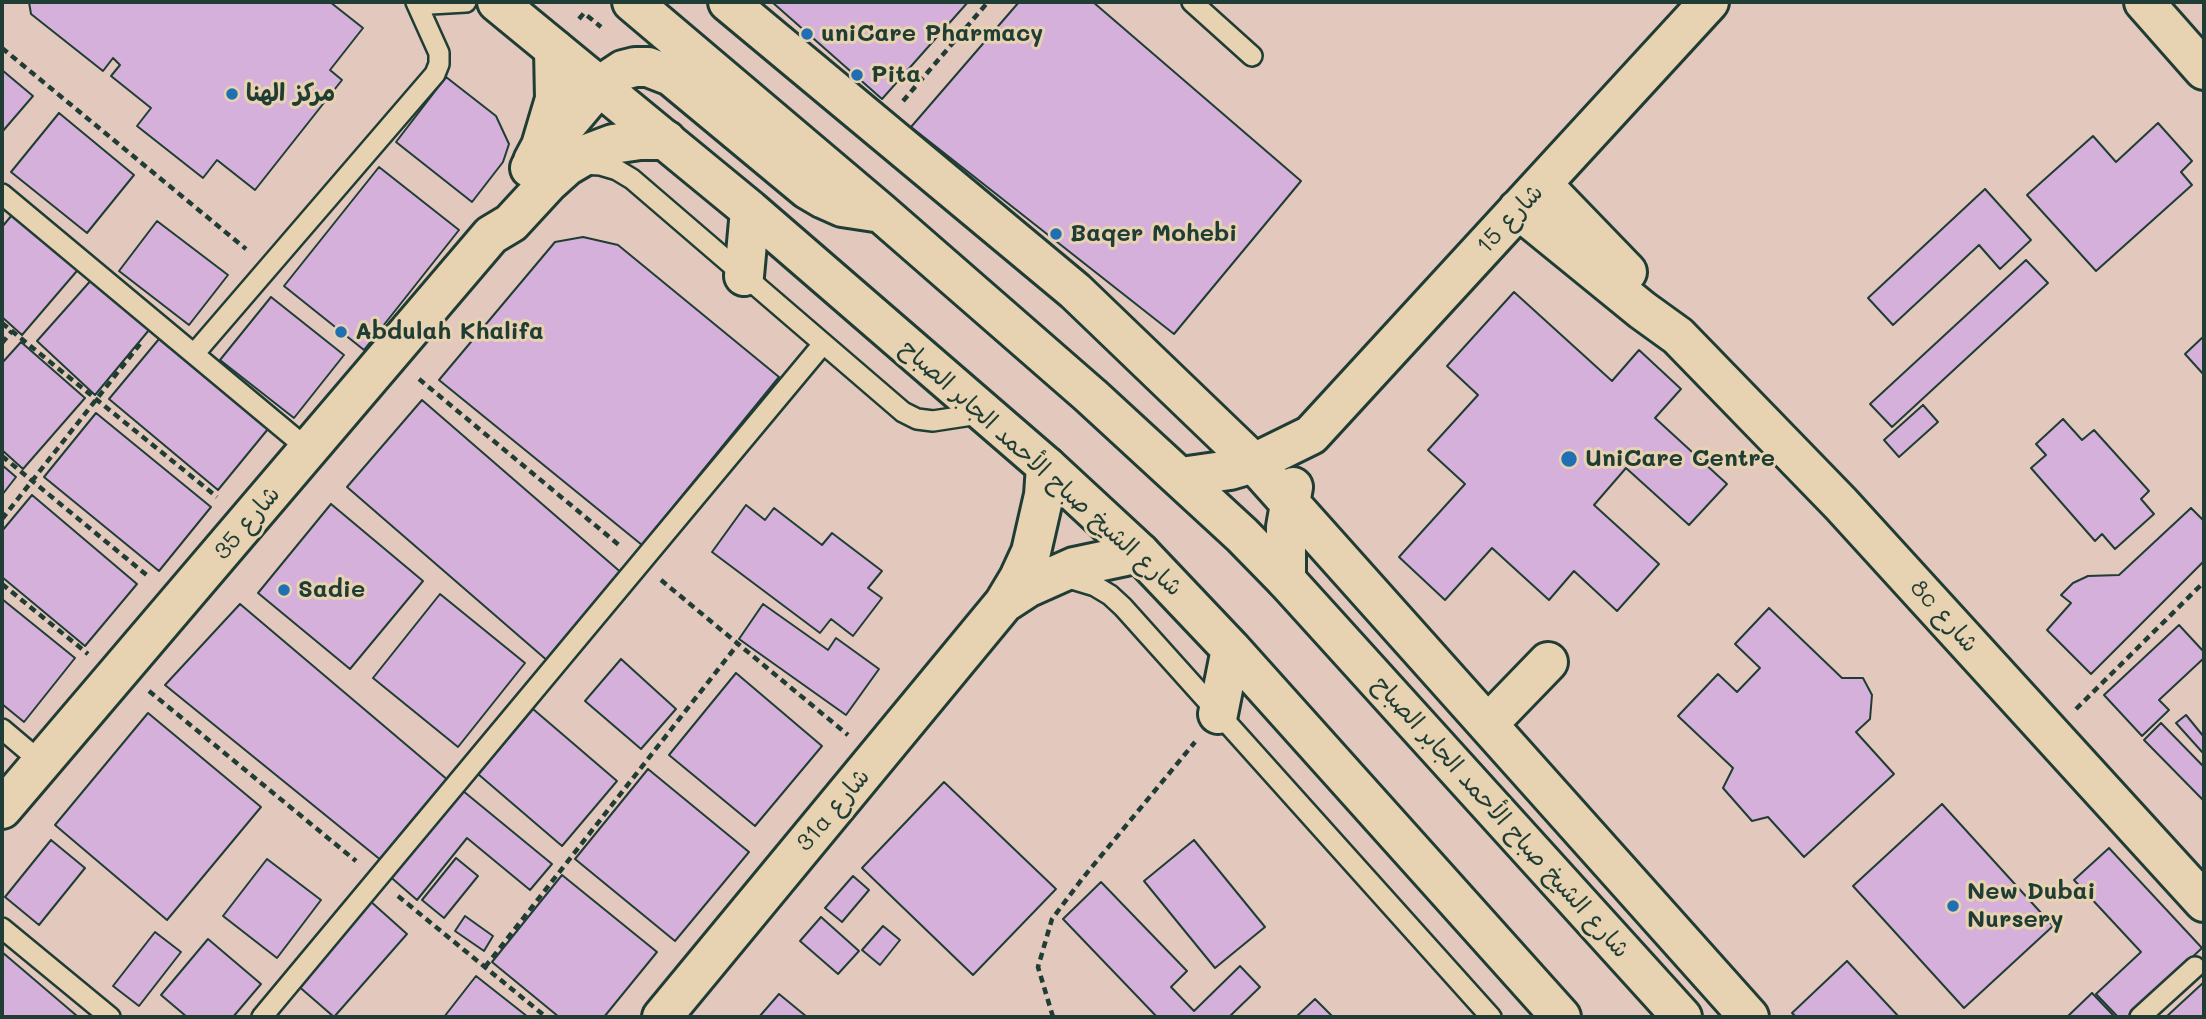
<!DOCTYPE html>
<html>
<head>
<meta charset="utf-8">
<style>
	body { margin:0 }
	#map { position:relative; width:2206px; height:1019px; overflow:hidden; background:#e2c8bd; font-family:Mali,sans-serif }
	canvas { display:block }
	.frame { position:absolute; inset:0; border:4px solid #1f3d34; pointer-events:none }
</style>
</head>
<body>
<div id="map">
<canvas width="2206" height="1019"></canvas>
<div class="frame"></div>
</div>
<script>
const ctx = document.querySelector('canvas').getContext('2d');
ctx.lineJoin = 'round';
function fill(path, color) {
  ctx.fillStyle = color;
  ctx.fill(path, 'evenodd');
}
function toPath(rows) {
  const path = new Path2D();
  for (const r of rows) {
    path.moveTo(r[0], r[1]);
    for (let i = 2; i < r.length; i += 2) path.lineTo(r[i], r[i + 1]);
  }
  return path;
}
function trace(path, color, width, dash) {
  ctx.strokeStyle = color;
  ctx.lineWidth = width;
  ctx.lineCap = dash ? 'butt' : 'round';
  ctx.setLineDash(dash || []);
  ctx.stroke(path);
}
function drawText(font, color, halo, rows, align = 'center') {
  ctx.font = font + ' Mali,"Playpen Sans Arabic",sans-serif';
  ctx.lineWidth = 6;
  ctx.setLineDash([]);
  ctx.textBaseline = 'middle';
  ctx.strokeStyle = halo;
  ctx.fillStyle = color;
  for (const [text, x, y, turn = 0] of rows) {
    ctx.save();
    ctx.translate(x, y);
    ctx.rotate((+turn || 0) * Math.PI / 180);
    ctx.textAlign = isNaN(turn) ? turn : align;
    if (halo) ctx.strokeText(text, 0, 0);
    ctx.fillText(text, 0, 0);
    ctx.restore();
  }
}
const building = toPath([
	[29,2,330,2,363,28,330,70,342,80,255,190,217,160,203,178,137,126,151,108,111,76,120,65,113,58,103,71,31,14,29,2],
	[772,2,968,2,882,99,772,2],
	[1019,2,1093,2,1301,181,1174,334,911,127,1019,2],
	[2,70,33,96,2,132,2,70],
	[446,77,496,116,509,144,503,162,472,202,396,142,446,77],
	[59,113,134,175,87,233,11,172,59,113],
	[2158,123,2192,161,2181,172,2192,185,2096,271,2027,195,2093,136,2116,162,2158,123],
	[379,167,459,230,364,350,284,286,379,167],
	[1985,189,2031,240,2000,269,1979,245,1893,325,1868,298,1985,189],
	[17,209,82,265,22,335,2,317,2,227,17,209],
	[157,221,228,275,189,325,119,271,157,221],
	[583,237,618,245,779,377,642,545,439,380,555,242,583,237],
	[2026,260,2048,283,1892,427,1870,404,2026,260],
	[93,278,154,324,95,395,37,341,93,278],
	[1514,292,1612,381,1639,350,1681,389,1655,418,1727,484,1689,525,1626,468,1594,505,1659,564,1617,611,1574,571,1549,600,1492,548,1445,600,1399,557,1465,484,1428,450,1478,395,1447,366,1514,292],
	[271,297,344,355,294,418,220,360,271,297],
	[2204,336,2204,375,2185,354,2204,336],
	[159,339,268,429,218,490,109,399,159,339],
	[21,342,85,398,23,469,2,450,2,363,21,342],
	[422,400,624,575,549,662,347,487,422,400],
	[1923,405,1938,422,1899,457,1884,440,1923,405],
	[96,413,211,507,159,571,44,477,96,413],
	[2063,419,2082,440,2094,430,2149,491,2141,499,2154,514,2115,549,2102,534,2095,541,2031,468,2046,455,2036,444,2063,419],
	[2,465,16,477,2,495,2,465],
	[32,495,137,584,85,646,2,577,2,531,32,495],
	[331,504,423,581,350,669,258,593,331,504],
	[746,505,765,520,774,508,822,545,832,533,882,571,868,588,882,598,853,636,831,619,820,633,712,552,746,505],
	[2191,508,2204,521,2204,561,2091,674,2047,630,2071,603,2061,595,2073,583,2088,576,2119,575,2191,508],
	[440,594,525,663,458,747,373,678,440,594],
	[2,599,75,658,24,722,2,704,2,599],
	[240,604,449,781,382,861,165,685,240,604],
	[763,604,828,650,836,638,879,669,846,715,739,639,763,604],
	[1769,608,1842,678,1863,678,1872,695,1870,719,1856,732,1894,774,1804,857,1768,817,1752,821,1723,788,1733,768,1678,716,1718,674,1737,692,1760,668,1735,644,1769,608],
	[2179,625,2204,652,2204,658,2159,700,2169,710,2142,736,2104,695,2179,625],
	[621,659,676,709,641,749,585,701,621,659],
	[736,673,822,746,755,826,669,755,736,673],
	[533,709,617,781,562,846,478,774,533,709],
	[148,713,261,807,167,920,55,825,148,713],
	[2186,715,2204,737,2203,753,2176,723,2186,715],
	[2161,723,2204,767,2204,801,2144,740,2161,723],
	[648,769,749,852,675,941,575,859,648,769],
	[944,782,1056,889,973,975,862,868,944,782],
	[457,786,552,864,530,890,467,838,417,900,386,873,457,786],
	[1942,804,2053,926,1964,1008,1853,886,1942,804],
	[51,840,85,868,39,925,5,897,51,840],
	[1194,840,1265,927,1215,968,1144,881,1194,840],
	[2109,848,2202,948,2128,1017,2118,1017,2096,994,2141,952,2074,880,2109,848],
	[456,858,478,876,444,918,422,900,456,858],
	[267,859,321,900,277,958,223,916,267,859],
	[562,875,657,952,604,1017,559,1017,492,962,562,875],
	[853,876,869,890,842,922,825,908,853,876],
	[1101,882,1187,971,1171,987,1194,1011,1240,966,1260,987,1229,1017,1157,1017,1063,919,1101,882],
	[369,900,407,934,334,1017,296,984,369,900],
	[465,916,493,936,484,951,455,931,465,916],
	[821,917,859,951,838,974,800,941,821,917],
	[883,926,900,940,880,965,862,950,883,926],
	[155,932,181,952,139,1006,113,986,155,932],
	[208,939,261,984,233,1017,187,1017,161,995,208,939],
	[2,952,77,1016,76,1017,2,1017,2,952],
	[1847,961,1899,1017,1796,1017,1792,1013,1847,961],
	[476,976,528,1017,444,1017,476,976],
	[2204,982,2204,1017,2166,1017,2204,982],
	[2092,993,2113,1015,2110,1017,2067,1017,2092,993],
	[779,994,807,1017,759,1017,779,994],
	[1315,999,1333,1017,1296,1017,1315,999]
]);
fill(building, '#d5b0da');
trace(building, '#1f3d34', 2);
const service = toPath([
	[416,2,431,4,466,2],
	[1192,2,1252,56],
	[581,164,600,165,617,170,632,179,903,412,917,419,933,421,985,413],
	[2,194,309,450],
	[194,354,435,74,439,64,439,53,416,2],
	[1065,577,1095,586,1110,595,1123,607,1491,1017],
	[2,729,41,762],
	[2,928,110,1017],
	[262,1017,823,344],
	[2140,1017,2195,967]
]);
const minor = toPath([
	[728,2,1075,291,1254,463,1749,1017],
	[2144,2,2204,70],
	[533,161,541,146,555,99,554,49],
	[1542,184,1627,272],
	[1518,209,1642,310,1678,336,1841,504,2204,902],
	[1181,477,1230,470,1254,463,1311,435,1709,2],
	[1286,580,1286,527,1293,487],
	[1004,603,1027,588,1074,567,1140,553],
	[1488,724,1548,662],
	[2,809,491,235,511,223,547,184,567,166,589,153,613,144,640,140,666,140],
	[662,1017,1004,603,1019,578,1031,552,1044,495,1046,466]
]);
const secondary = toPath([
	[497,2,750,210,1046,466,1140,553,1231,649,1561,1017],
	[632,2,880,212,1091,396,1242,535,1286,580,1682,1017],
	[530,168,599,86,623,70,635,67,648,67,671,76,807,189,824,199,842,207,875,212],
	[744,276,750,210],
	[1218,714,1231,649]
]);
trace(service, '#1f3d34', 24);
trace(minor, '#1f3d34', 44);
trace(secondary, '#1f3d34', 44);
trace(toPath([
	[579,19,584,13,601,27],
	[2,48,246,249],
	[903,101,988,2],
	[2,323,217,497],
	[2,343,12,331],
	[419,379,619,545],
	[2,456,149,577],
	[2,519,140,344],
	[661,580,848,735],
	[2,584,88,654],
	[149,691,356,861],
	[2076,709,2204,582],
	[398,896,546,1017],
	[485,967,738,644],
	[1053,1017,1038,967,1052,919,1082,879,1195,742]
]), '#1f3d34', 4.5, [7, 5]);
trace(service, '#e7d2b1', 19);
trace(minor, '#e7d2b1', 38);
trace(secondary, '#e7d2b1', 38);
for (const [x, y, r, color] of [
	[807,34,7,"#1f6fb2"],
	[857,75,7,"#1f6fb2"],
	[232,94,7,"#1f6fb2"],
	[1056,234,7,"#1f6fb2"],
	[341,332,7,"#1f6fb2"],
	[1569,459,9,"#1f6fb2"],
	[284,590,7,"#1f6fb2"],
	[1953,906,7,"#1f6fb2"]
]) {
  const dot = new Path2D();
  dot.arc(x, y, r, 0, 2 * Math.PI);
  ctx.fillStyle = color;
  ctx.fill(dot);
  trace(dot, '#e7d2b1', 2.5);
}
drawText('bold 24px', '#1f3d34', '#e7d2b1', [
	["uniCare Pharmacy",821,34],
	["Pita",871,75],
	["مركز الهنا",246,94],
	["Baqer Mohebi",1070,234],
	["Abdulah Khalifa",355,332],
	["UniCare Centre",1585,459],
	["Sadie",298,590],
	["New Dubai",1967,892],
	["Nursery",1967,920]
], 'left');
drawText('24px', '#1f3d34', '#e7d2b1', [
	["شارع 15",1510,219,-47],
	["شارع الشيخ صباح الأحمد الجابر الصباح",1041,468,42],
	["شارع 35",247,523,-50],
	["8c شارع",1944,616,48],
	["31a شارع",833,810,-50],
	["شارع الشيخ صباح الأحمد الجابر الصباح",1501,817,48]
]);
</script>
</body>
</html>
